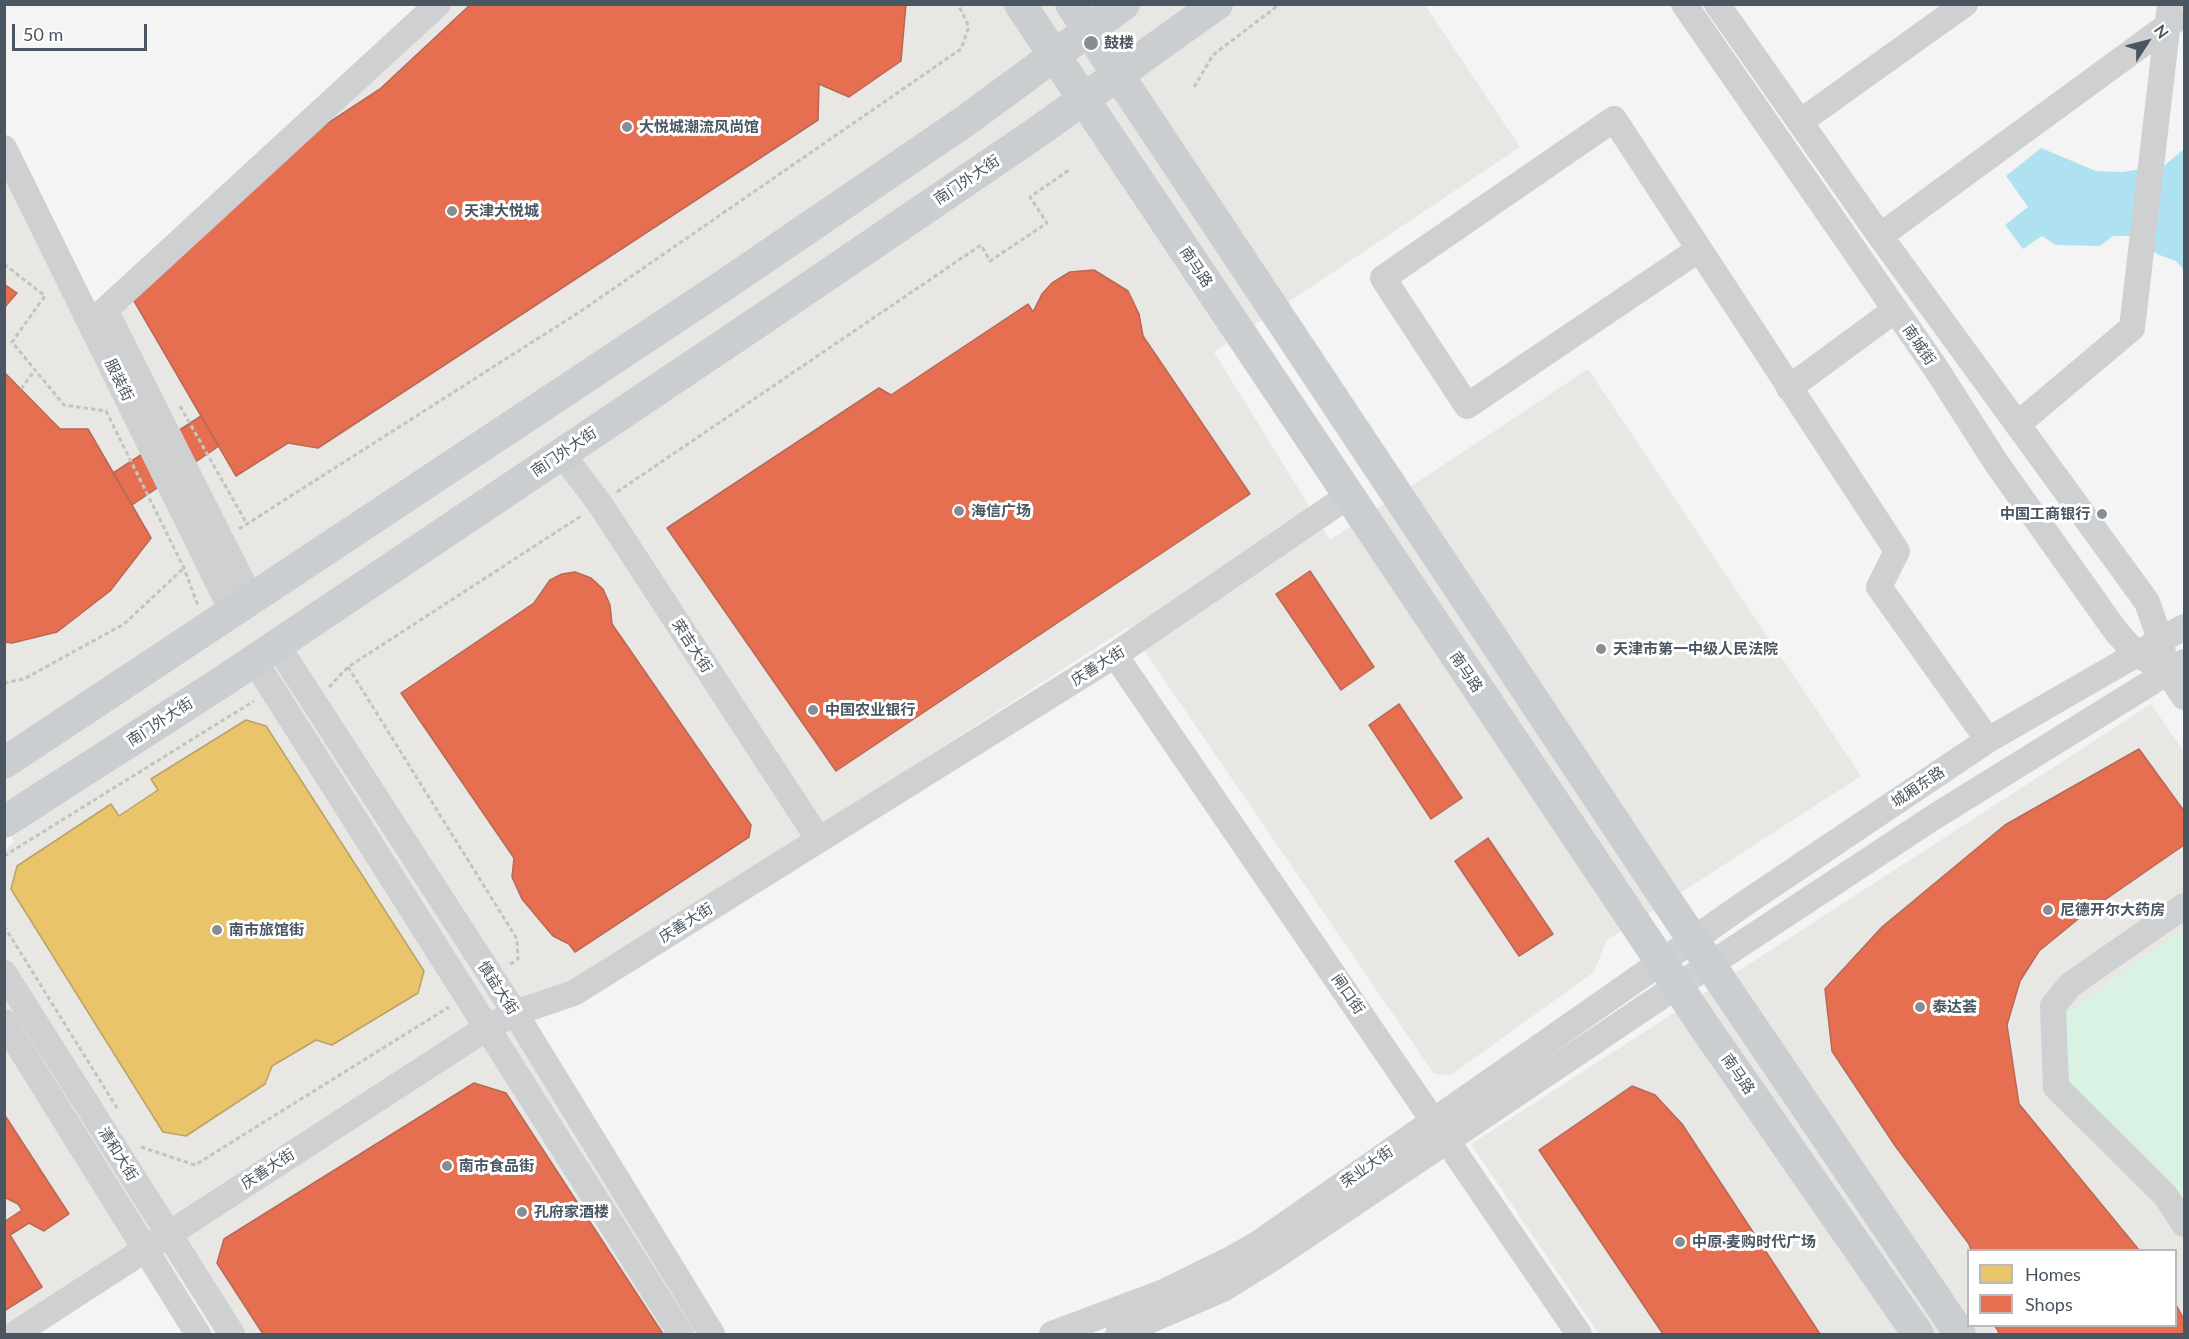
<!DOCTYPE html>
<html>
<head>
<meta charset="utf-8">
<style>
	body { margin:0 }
	#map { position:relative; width:2189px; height:1339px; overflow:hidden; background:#f4f4f4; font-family:Lato,sans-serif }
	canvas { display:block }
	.frame { position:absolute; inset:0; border:6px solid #4a5661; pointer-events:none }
	.legend { position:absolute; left:1967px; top:1249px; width:210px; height:78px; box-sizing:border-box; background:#fff; border:2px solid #b7bbc0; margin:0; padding:8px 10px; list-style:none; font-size:18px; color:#4a5661 }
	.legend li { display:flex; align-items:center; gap:12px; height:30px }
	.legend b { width:30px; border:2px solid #b7bbc0 }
	.north { position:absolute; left:2117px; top:12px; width:60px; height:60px; -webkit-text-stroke:4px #fff; paint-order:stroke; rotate:54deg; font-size:16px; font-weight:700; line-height:24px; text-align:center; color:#4a5661 }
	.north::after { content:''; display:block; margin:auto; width:21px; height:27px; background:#4a5661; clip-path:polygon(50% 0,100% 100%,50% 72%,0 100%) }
	.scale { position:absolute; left:12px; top:24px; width:135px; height:27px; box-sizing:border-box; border:3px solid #4a5661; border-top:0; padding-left:8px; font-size:18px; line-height:21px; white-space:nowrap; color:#4a5661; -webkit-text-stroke:4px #fff; paint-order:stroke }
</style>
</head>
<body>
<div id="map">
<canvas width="2189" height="1339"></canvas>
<div class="frame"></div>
<ul class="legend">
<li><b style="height:16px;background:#e9c46a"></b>Homes</li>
<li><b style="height:16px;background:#e76f51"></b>Shops</li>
</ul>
<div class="north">N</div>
<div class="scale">50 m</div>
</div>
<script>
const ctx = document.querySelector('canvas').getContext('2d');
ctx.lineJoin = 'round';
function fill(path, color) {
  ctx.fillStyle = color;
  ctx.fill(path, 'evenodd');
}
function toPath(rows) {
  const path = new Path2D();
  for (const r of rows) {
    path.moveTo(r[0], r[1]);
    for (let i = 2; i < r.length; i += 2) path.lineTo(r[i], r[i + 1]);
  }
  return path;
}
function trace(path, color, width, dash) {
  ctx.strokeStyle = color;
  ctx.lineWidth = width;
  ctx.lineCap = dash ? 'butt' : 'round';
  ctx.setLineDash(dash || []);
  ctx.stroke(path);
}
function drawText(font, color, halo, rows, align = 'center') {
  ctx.font = font + ' Lato,"Noto Sans SC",sans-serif';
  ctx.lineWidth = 6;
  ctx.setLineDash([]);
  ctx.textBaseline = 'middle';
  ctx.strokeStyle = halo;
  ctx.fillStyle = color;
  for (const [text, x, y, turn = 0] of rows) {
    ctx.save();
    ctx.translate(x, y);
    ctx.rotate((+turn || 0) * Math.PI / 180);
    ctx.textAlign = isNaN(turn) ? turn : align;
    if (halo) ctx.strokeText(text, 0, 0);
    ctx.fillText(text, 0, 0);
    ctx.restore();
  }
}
fill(toPath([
	[434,4,1425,5,1520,147,1214,352,1330,540,1588,369,1861,776,1606,941,1594,972,1451,1075,1434,1074,1128,627,509,1027,700,1334,215,1334,156,1240,5,1334,4,849,14,842,5,825,5,174,15,162,98,309],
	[2151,704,2184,752,2184,1334,1599,1334,1471,1144],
	[1968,1250,2176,1250,2176,1326,1968,1326]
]), '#e8e7e3');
fill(toPath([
	[2181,930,2184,936,2184,1201,2170,1179,2071,1085,2059,1018]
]), '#d9f2e3');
fill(toPath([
	[2041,148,2096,171,2123,172,2146,168,2159,170,2184,149,2184,268,2183,269,2176,261,2157,254,2147,245,2129,236,2113,236,2100,246,2056,245,2042,236,2023,249,2005,225,2028,207,2006,176]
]), '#aee2f0');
const homes = toPath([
	[246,720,266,726,424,971,418,993,332,1045,316,1040,272,1066,265,1084,186,1136,163,1132,11,889,17,866,111,804,119,816,158,790,151,779,246,720]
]);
fill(homes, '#e9c46a');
trace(homes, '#b9a367', 1.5);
const shops = toPath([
	[471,4,906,4,901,61,849,97,819,84,818,120,318,448,288,443,236,476,130,294,322,127,380,89,471,4],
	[1094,270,1128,291,1139,314,1143,336,1250,494,836,771,667,528,879,388,891,395,1028,304,1033,312,1042,294,1052,283,1070,272,1094,270],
	[4,284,17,293,4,308,4,284],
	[4,372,60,429,88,429,151,538,110,591,57,632,12,643,4,642,4,372],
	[201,416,219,446,132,505,113,473,201,416],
	[1310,571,1374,667,1341,690,1276,594,1310,571],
	[575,572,591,578,603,589,610,605,612,624,751,825,749,837,575,952,569,944,553,936,522,899,512,877,514,858,401,693,534,603,550,580,562,574,575,572],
	[1399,704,1462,798,1431,819,1369,725,1399,704],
	[2139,749,2184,811,2184,845,2083,915,2039,951,2020,981,2007,1025,2019,1104,2139,1250,1971,1250,1969,1244,1896,1147,1832,1051,1825,989,1882,927,2005,825,2139,749],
	[1488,838,1553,934,1519,956,1455,861,1488,838],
	[474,1083,506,1093,663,1334,263,1334,217,1263,224,1239,474,1083],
	[1632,1086,1655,1095,1682,1124,1820,1334,1663,1334,1539,1150,1632,1086],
	[4,1114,69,1214,44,1231,29,1223,10,1235,42,1287,4,1311,4,1222,22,1210,18,1204,4,1197,4,1114],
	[2176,1305,2184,1319,2184,1334,2000,1334,1995,1326,2176,1326,2176,1305]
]);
fill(shops, '#e76f51');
trace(shops, '#b86856', 1.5);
trace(toPath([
	[1194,87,1213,55,1280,4],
	[4,264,45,296,12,342,64,405,106,411,184,568,198,606],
	[21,389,35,370],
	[180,406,247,524],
	[617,492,981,245,990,261,1047,223,1030,197,1069,170],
	[239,529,581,311,961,49,969,27,958,4],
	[348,667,517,939,518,959,508,966],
	[4,683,24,679,124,624,185,567],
	[329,687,348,667,581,516],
	[4,856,254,701],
	[4,926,117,1108],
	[141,1147,195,1165,449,1007]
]), '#bcc7c4', 3, [4.5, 3]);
trace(toPath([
	[1684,4,1935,367,1997,464,2115,630,2135,653,2149,661],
	[1717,4,1880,236,2147,602,2160,639,2167,671,2184,697],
	[1800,122,1965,4],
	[4,148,233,613],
	[1880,236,2174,21],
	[1698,250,1467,406,1383,278,1614,119,1897,551,1879,587,1988,740],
	[105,310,252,601],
	[91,323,438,4],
	[1789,388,1895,310],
	[2018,424,2132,328,2170,4],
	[562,454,600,504,819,840],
	[277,645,515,1013,712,1334],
	[1115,655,1579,1334],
	[254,660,681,1334],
	[2184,906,2070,985,2053,1006,2056,1087,2165,1195,2184,1224],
	[4,973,232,1334],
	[4,1022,198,1334],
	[15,1334,488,1027,515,1013,574,993,1115,655,1348,496],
	[1052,1334,1164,1292,1231,1259,1259,1243,1747,902,1988,740,2184,627],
	[1118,1334,1223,1289,1273,1258,1647,1006,1934,817,2184,662]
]), '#ced0d2', 26);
trace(toPath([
	[1020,4,1704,1026,1918,1334],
	[1071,4,1673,910,1960,1334],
	[4,763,720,288,968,119,1124,4],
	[4,822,222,682,764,318,1036,133,1217,4]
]), '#caced1', 32);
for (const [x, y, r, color] of [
	[1091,43,8,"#868d94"],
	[627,127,6,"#868d94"],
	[452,211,6,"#868d94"],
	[959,511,6,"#868d94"],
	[2102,514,6,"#868d94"],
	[1601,649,6,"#868d94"],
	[813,710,6,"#868d94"],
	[2048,910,6,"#868d94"],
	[217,930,6,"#868d94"],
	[1920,1007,6,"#868d94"],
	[447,1166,6,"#868d94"],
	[522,1212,6,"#868d94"],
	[1680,1242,6,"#868d94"]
]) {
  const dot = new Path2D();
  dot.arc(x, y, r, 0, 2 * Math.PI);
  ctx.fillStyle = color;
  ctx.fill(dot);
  trace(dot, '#fff', 2);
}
drawText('bold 15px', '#4a5661', '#fff', [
	["鼓楼",1104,43],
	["大悦城潮流风尚馆",639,127],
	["天津大悦城",464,211],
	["海信广场",971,511],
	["中国工商银行",2090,514,"right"],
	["天津市第一中级人民法院",1613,649],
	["中国农业银行",825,710],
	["尼德开尔大药房",2060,910],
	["南市旅馆街",229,930],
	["泰达荟",1932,1007],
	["南市食品街",459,1166],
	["孔府家酒楼",534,1212],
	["中原·麦购时代广场",1692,1242]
], 'left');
drawText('15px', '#4a5661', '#fff', [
	["南门外大街",967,180,-34],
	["南马路",1196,267,56],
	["南城街",1919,345,55],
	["服装街",119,380,64],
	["南门外大街",564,452,-34],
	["荣吉大街",692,646,57],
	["庆善大街",1098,666,-32],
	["南马路",1466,672,56],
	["南门外大街",160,722,-33],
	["城厢东路",1918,787,-34],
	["庆善大街",686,923,-32],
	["慎益大街",498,988,57],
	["闸口街",1348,994,55],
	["南马路",1738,1074,55],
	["清和大街",118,1154,58],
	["荣业大街",1367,1167,-35],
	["庆善大街",268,1169,-33]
]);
</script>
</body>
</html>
